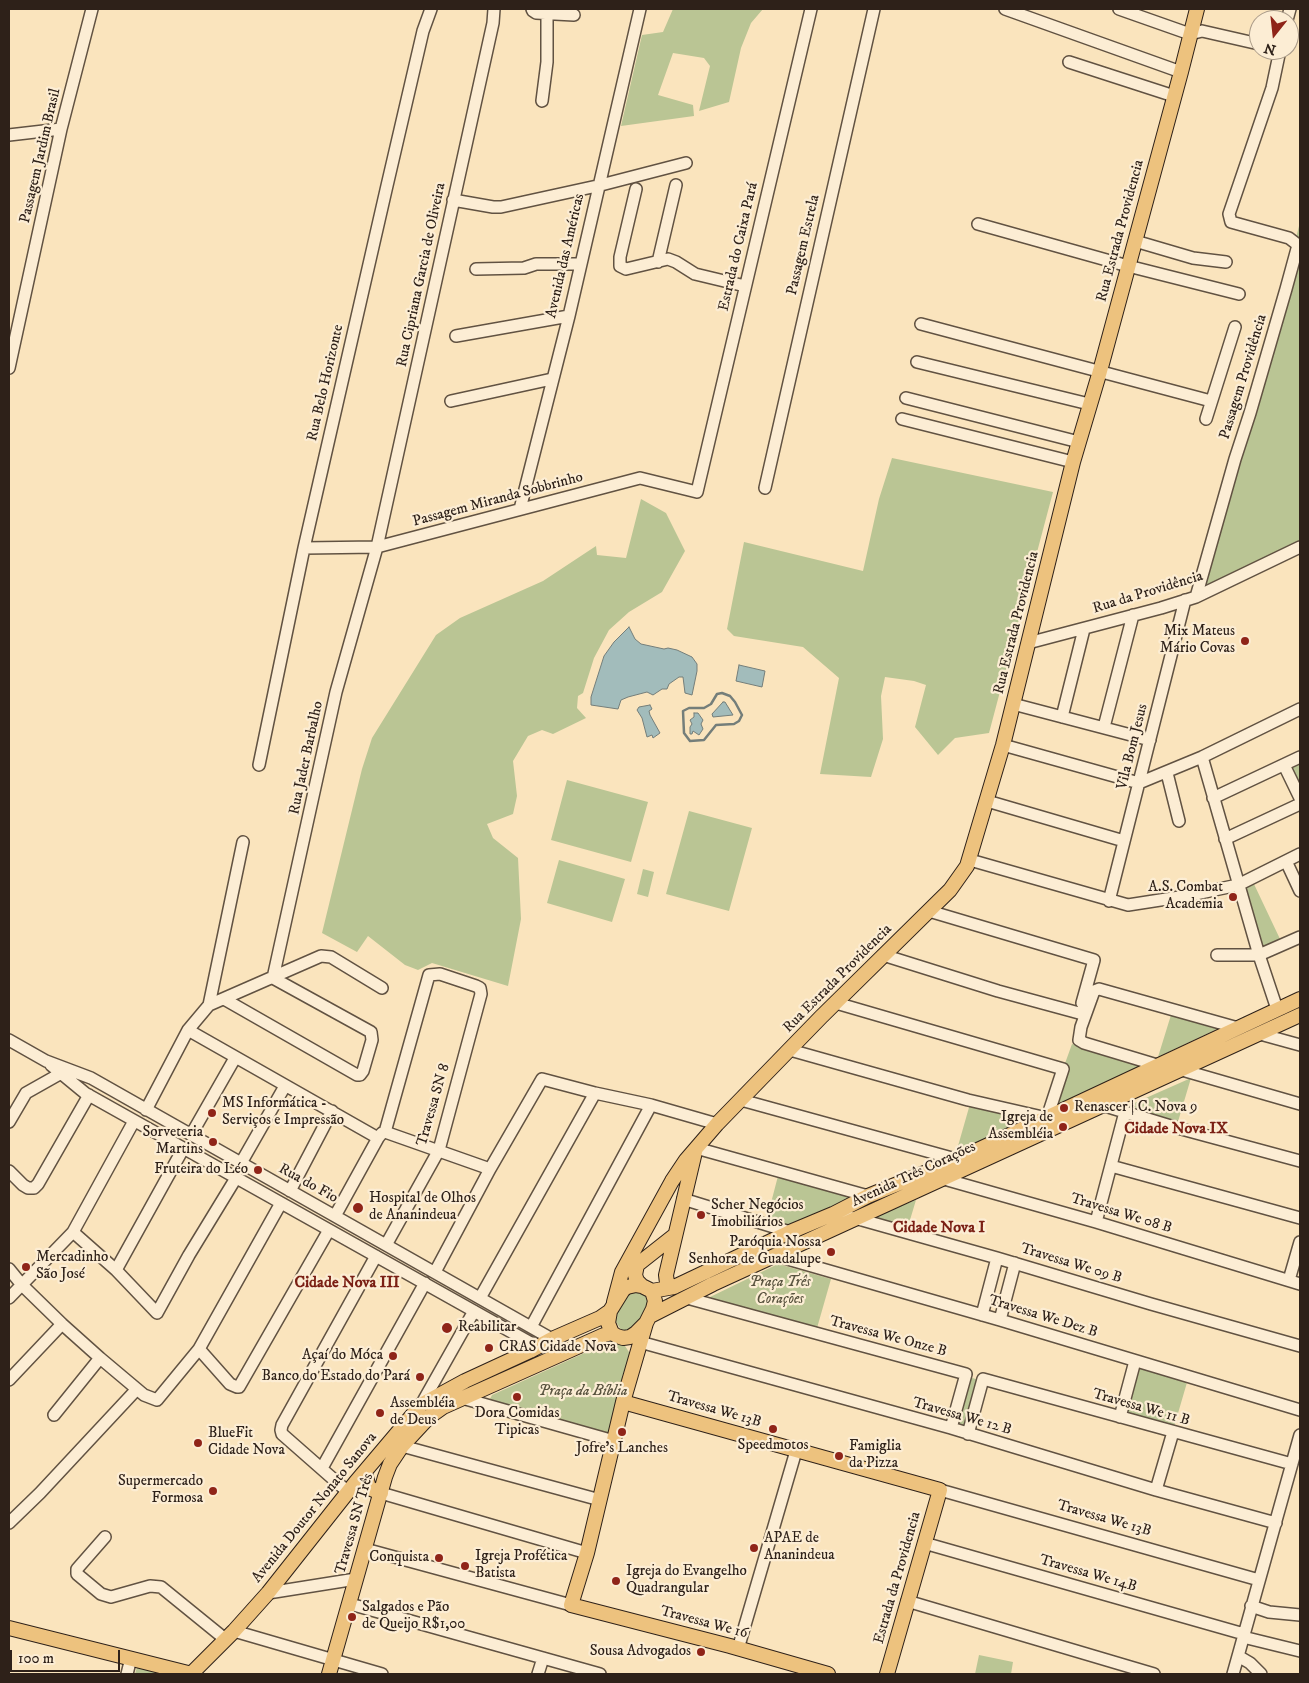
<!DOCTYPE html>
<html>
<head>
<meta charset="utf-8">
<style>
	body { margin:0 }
	#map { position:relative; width:1309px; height:1683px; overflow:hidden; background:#fae4bd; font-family:"IM FELL DW Pica",serif }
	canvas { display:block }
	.frame { position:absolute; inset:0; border:10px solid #2e2119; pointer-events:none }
	.north { position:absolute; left:1249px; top:10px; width:50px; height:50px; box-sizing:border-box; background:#fcedd4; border:1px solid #aa9b89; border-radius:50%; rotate:196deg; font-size:14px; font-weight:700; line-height:20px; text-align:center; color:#2e2119 }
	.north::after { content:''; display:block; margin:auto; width:18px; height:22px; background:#8f2418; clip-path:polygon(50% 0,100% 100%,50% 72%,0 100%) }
	.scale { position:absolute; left:10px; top:1650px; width:110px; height:22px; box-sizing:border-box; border:2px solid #2e2119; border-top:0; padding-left:6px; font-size:15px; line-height:18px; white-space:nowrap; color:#2e2119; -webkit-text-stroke:4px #fcedd4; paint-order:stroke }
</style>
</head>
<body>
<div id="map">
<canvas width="1309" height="1683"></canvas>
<div class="frame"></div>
<div class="north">N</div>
<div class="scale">100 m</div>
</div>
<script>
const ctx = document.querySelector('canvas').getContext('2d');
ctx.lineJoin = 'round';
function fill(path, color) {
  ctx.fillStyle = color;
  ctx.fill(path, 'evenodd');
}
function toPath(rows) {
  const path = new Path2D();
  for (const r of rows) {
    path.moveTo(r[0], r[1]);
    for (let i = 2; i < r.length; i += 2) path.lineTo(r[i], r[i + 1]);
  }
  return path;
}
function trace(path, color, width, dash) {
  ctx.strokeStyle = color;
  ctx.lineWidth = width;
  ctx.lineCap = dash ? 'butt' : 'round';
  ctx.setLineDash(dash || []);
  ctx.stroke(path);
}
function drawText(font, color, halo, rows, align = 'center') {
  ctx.font = font + ' "IM FELL DW Pica",serif';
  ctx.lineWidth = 4.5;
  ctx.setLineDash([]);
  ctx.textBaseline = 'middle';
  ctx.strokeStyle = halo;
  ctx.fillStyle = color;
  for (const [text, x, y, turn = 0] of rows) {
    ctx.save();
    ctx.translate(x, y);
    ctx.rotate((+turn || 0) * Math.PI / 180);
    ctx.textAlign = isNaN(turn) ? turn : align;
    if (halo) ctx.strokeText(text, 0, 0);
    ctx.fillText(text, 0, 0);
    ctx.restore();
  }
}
fill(toPath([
	[673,9,763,9,751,23,741,48,729,102,699,111,710,66,704,58,673,53,658,95,693,105,694,116,621,126,642,35,663,32],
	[1300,222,1300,542,1202,589,1295,242],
	[892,458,1053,492,989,733,955,738,938,755,915,727,926,685,914,681,885,677,881,696,883,739,871,777,820,774,839,678,803,647,734,636,727,629,744,542,863,571,879,499],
	[641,499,666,513,685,551,662,592,629,612,609,630,594,658,583,693,578,696,577,708,586,718,553,734,542,730,528,736,513,761,517,796,513,814,487,824,493,838,518,858,521,919,508,986,432,963,418,970,405,965,368,936,357,952,322,933,362,769,372,738,436,635,460,618,543,581,596,546,597,555,626,558],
	[1300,762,1300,796,1287,768],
	[567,780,648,802,631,862,551,840],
	[689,811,752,828,729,911,666,894],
	[559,860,625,879,612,922,547,903],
	[643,869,654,872,648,897,637,894],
	[1253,882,1280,939,1262,949,1246,887],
	[1171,1015,1217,1029,1158,1057],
	[1072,1044,1146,1064,1055,1107,1063,1069],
	[1191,1078,1177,1125,1121,1109],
	[970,1104,1028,1121,956,1153],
	[778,1176,857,1198,793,1229,766,1222],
	[916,1200,907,1230,872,1217],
	[778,1264,831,1279,817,1328,708,1298],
	[635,1291,643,1291,649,1296,650,1303,638,1323,628,1331,621,1330,615,1320,617,1312,624,1300,629,1294],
	[613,1340,623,1343,629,1352,629,1359,623,1374,612,1422,611,1436,493,1401,490,1399,492,1395],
	[1139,1365,1188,1379,1174,1427,1123,1414],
	[970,1377,978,1380,963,1429,956,1427],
	[979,1655,1013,1662,1011,1674,975,1674],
	[137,1667,164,1674,135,1674]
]), '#bac594');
const water = toPath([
	[629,627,635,639,641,644,664,649,668,648,677,650,692,657,697,664,697,671,692,695,685,693,683,677,679,677,669,684,667,689,662,689,653,695,647,692,628,697,621,700,618,709,591,705,591,697,604,656,614,642,629,627],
	[739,665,765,671,762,687,736,681,739,665],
	[723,702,725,702,733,715,713,717,712,714,723,702],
	[650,705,652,709,649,711,650,715,660,733,653,738,652,735,647,737,642,718,637,710,639,707,650,705],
	[694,713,698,713,703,720,701,724,703,729,699,735,693,731,692,734,690,734,690,727,692,724,690,720,694,717,694,713]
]);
fill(water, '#a2bcbb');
trace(water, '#747e7a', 1);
trace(toPath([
	[722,693,730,696,735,702,742,715,739,721,734,724,716,725,704,740,690,741,684,733,683,711,689,708,704,708,711,704,717,694,722,693]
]), '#747e7a', 2.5);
const minor = toPath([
	[532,9,533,11,536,13,574,15],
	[1005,9,1181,72],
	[1119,9,1190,34,1202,31,1259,44],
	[1287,20,1290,9],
	[1069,62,1174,96],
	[542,101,547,62,547,14],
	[9,135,61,129],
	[636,189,620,257,620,266,626,269,668,259,676,262,695,274,745,286],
	[453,200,493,207,501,207,597,186,686,163],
	[978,224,1128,266,1239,294],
	[1135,241,1193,258,1226,262],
	[658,262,676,185],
	[476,269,524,268,536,264,581,264],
	[921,324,1211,401],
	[456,336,569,316],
	[917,362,1089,404],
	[9,368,61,129,92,9],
	[906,398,1079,442],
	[451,401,552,379],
	[902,419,1073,462],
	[1206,419,1235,327],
	[765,488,874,9],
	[520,509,569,316,640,9],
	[304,548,377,547,640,478,697,492,811,9],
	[1196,597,1235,459,1250,413,1286,289,1298,245,1289,238,1231,222,1229,214,1272,88,1280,50],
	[1028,643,1161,608,1196,597,1300,547],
	[1013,704,1150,740],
	[1062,717,1084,629],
	[1104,727,1133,615],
	[1003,745,1139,783],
	[1202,757,1259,955,1277,1009],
	[259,765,304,548,386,190,423,31,431,9],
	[1284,765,1300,798],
	[1167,773,1179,821],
	[1139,783,1202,757,1300,709],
	[1213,798,1300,757],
	[987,801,1124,841],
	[1225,839,1300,804],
	[970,860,1128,905,1186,896,1238,885,1300,854],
	[1286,861,1300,891],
	[1109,901,1185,600],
	[929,911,1094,960,1082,1003],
	[883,955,998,991,1079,1013],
	[1217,955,1259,955,1300,937],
	[224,999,357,1075,360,1075,363,1071,372,1040,371,1032,273,978,336,692,377,547,493,23,494,9],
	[209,1005,243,842],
	[188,1030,378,1138],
	[1260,1034,1300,1045],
	[9,1040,46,1061,91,1078,552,1339],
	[790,1050,968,1100,1047,1118,1063,1069,836,1003],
	[51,1065,85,1093,538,1347],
	[1157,1065,1084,1043,1079,1040,1081,1027,1094,991,1099,989,1238,1028],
	[1182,1070,1300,1104],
	[741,1100,952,1158,954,1161],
	[1105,1106,1174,1127,1300,1161],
	[146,1110,188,1030,209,1005,321,956,331,957,382,988],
	[9,1122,26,1093,65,1071],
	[385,1132,429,975,440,974,476,986,480,988,481,994,439,1150,386,1245],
	[385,1132,490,1169],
	[191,1135,235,1058],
	[696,1148,868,1196],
	[241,1163,285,1086],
	[1111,1166,1300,1218],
	[9,1171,23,1185,28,1188,34,1188,38,1184,89,1095],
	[944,1179,1096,1222,1300,1284],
	[290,1191,332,1111],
	[683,1199,790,1232],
	[833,1214,862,1220,997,1258,1151,1304,1300,1346],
	[335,1216,378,1138,382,1133],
	[1096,1222,1125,1112],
	[73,1232,116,1270,157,1313,189,1255,236,1178],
	[777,1256,1000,1320,1300,1410],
	[9,1269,22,1285,62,1324,100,1358,144,1395,157,1400,199,1349,281,1203],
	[116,1270,183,1149],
	[435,1272,490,1169,542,1079,595,1093,651,1105,717,1124],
	[1289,1280,1300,1242],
	[9,1298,73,1232,134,1121],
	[480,1298,595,1093],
	[687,1298,966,1374,951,1428],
	[982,1315,997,1258],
	[1000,1320,1015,1263],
	[531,1327,651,1105],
	[640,1342,951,1428,1156,1490,1276,1523],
	[199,1349,230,1384,237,1387,239,1387,329,1230],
	[9,1380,62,1324],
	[462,1398,614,1441],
	[421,1405,474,1311],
	[54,1415,100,1358],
	[1120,1417,1135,1361],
	[968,1434,983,1379,1292,1464],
	[402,1446,600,1500],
	[322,1468,425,1283],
	[940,1490,1259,1580],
	[1156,1490,1173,1432],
	[348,1492,282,1434,281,1430,282,1425,376,1256],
	[381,1493,587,1553],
	[9,1523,40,1493,137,1389],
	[105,1537,77,1569,77,1574,101,1594,111,1597,150,1586,161,1587,225,1639],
	[924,1543,1244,1634],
	[365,1549,571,1605],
	[268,1593,356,1579],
	[907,1601,1154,1674],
	[350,1604,600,1674],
	[1251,1606,1269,1612,1300,1615],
	[234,1631,382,1674],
	[1243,1637,1300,1651],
	[738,1649,796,1451],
	[1238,1656,1250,1663,1261,1674],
	[127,1674,131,1658],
	[538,1674,543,1658],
	[1233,1674,1300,1435]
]);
const major = toPath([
	[636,1285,642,1286,652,1291,655,1301,653,1309,646,1323,636,1333,630,1337,623,1338,617,1336,612,1333,608,1323,610,1311,623,1290,627,1287,636,1285],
	[642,1286,637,1281,635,1275,637,1265,675,1235],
	[674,1287,667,1283,666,1275,695,1152],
	[652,1291,674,1287,790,1232,833,1214,868,1196,954,1161,1300,999],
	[614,1302,622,1272,672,1181,686,1160,717,1124,821,1017,950,890,967,866,1003,745,1073,462,1100,371,1181,72,1197,9],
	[650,1316,713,1284,1300,1015],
	[646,1323,623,1402,587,1553,571,1605,730,1646,828,1674],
	[623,1402,940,1490,887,1674],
	[365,1473,369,1488,381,1493],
	[9,1628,192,1674],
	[191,1674,234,1631,268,1593,355,1483,421,1405,465,1381,530,1351,552,1339,600,1318,610,1311],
	[329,1674,385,1477,390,1464,402,1446,429,1417,443,1407,604,1335,612,1333]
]);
trace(minor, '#615242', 14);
trace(major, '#2e2119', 16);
trace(minor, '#fcedd4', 11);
trace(major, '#edc27e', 14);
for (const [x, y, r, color] of [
	[1245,641,5,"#8f2418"],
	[1233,897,5,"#8f2418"],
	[1064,1108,5,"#8f2418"],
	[212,1113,5,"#8f2418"],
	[1063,1127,5,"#8f2418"],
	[213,1142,5,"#8f2418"],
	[258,1170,5,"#8f2418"],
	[358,1208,6,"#8f2418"],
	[701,1215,5,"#8f2418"],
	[831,1252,5,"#8f2418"],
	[26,1267,5,"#8f2418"],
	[447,1328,6,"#8f2418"],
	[489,1348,5,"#8f2418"],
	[393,1356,5,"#8f2418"],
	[420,1377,5,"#8f2418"],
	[517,1397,5,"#8f2418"],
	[380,1413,5,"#8f2418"],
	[773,1429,5,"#8f2418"],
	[622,1432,5,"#8f2418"],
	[198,1443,5,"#8f2418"],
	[839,1456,5,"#8f2418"],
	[213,1491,5,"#8f2418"],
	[754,1548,5,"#8f2418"],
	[439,1558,5,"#8f2418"],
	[465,1566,5,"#8f2418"],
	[616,1581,5,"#8f2418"],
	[352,1617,5,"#8f2418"],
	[701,1652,5,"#8f2418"]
]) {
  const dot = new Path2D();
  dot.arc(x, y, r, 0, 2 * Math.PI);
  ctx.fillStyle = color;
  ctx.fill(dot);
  trace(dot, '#fcedd4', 2);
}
drawText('15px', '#2e2119', '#fcedd4', [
	["Passagem Jardim Brasil",41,156,-77],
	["Rua Estrada Providencia",1121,231,-75],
	["Passagem Estrela",804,245,-77],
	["Estrada do Caixa Pará",739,247,-77],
	["Avenida das Américas",566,256,-77],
	["Rua Cipriana Garcia de Oliveira",422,275,-78],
	["Passagem Providência",1244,377,-73],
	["Rua Belo Horizonte",326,383,-77],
	["Passagem Miranda Sobbrinho",498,500,-15],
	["Rua da Providência",1148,593,-17],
	["Rua Estrada Providencia",1017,623,-76],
	["Vila Bom Jesus",1133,747,-76],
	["Rua Jader Barbalho",307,758,-78],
	["Rua Estrada Providencia",838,979,-45],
	["Travessa SN 8",434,1105,-74],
	["Avenida Três Corações",914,1175,-25],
	["Rua do Fio",308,1184,29],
	["Travessa We 08 B",1121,1214,17],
	["Travessa We 09 B",1071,1264,17],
	["Travessa We Dez B",1043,1317,17],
	["Travessa We Onze B",888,1337,15],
	["Travessa We 11 B",1141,1408,16],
	["Travessa We 13B",714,1410,16],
	["Travessa We 12 B",962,1417,16],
	["Avenida Doutor Nonato Sanova",315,1508,-51],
	["Travessa We 13B",1104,1519,16],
	["Travessa SN Três",355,1524,-74],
	["Travessa We 14B",1088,1574,16],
	["Estrada da Providencia",898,1578,-74],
	["Travessa We 16",704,1623,15]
]);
drawText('15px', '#2e2119', '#fcedd4', [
	["Mix Mateus",1235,632,"right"],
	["Mário Covas",1235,649,"right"],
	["A.S. Combat",1223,888,"right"],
	["Academia",1223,905,"right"],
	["MS Informática -",222,1104],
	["Serviços e Impressão",222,1121],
	["Renascer | C. Nova 9",1074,1108],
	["Igreja de",1053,1118,"right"],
	["Assembléia",1053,1135,"right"],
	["Sorveteria",203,1133,"right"],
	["Martins",203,1150,"right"],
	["Fruteira do Léo",248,1170,"right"],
	["Hospital de Olhos",369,1199],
	["de Ananindeua",369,1216],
	["Scher Negócios",711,1206],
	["Imobiliários",711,1223],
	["Paróquia Nossa",821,1243,"right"],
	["Senhora de Guadalupe",821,1260,"right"],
	["Mercadinho",36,1258],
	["São José",36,1275],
	["Reabilitar",458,1328],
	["CRAS Cidade Nova",499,1348],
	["Açaí do Móca",383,1356,"right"],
	["Banco do Estado do Pará",410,1377,"right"],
	["Assembléia",390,1404],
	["de Deus",390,1421],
	["Dora Comidas",517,1414,"center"],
	["Tipicas",517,1431,"center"],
	["BlueFit",208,1434],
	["Cidade Nova",208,1451],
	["Speedmotos",773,1446,"center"],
	["Famiglia",849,1447],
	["da Pizza",849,1464],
	["Jofre's Lanches",622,1449,"center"],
	["Supermercado",203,1482,"right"],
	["Formosa",203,1499,"right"],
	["APAE de",764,1539],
	["Ananindeua",764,1556],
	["Igreja Profética",475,1557],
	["Batista",475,1574],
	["Conquista",429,1558,"right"],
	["Igreja do Evangelho",626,1572],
	["Quadrangular",626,1589],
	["Salgados e Pão",362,1608],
	["de Queijo R$1,00",362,1625],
	["Sousa Advogados",691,1652,"right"]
], 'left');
drawText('italic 15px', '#58523e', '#fcedd4', [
	["Praça Três",780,1283],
	["Corações",780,1300],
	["Praça da Bíblia",583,1392]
]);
drawText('bold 16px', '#7a1f14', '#fcedd4', [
	["Cidade Nova IX",1176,1130],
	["Cidade Nova I",939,1229],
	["Cidade Nova III",347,1284]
]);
</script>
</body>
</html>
